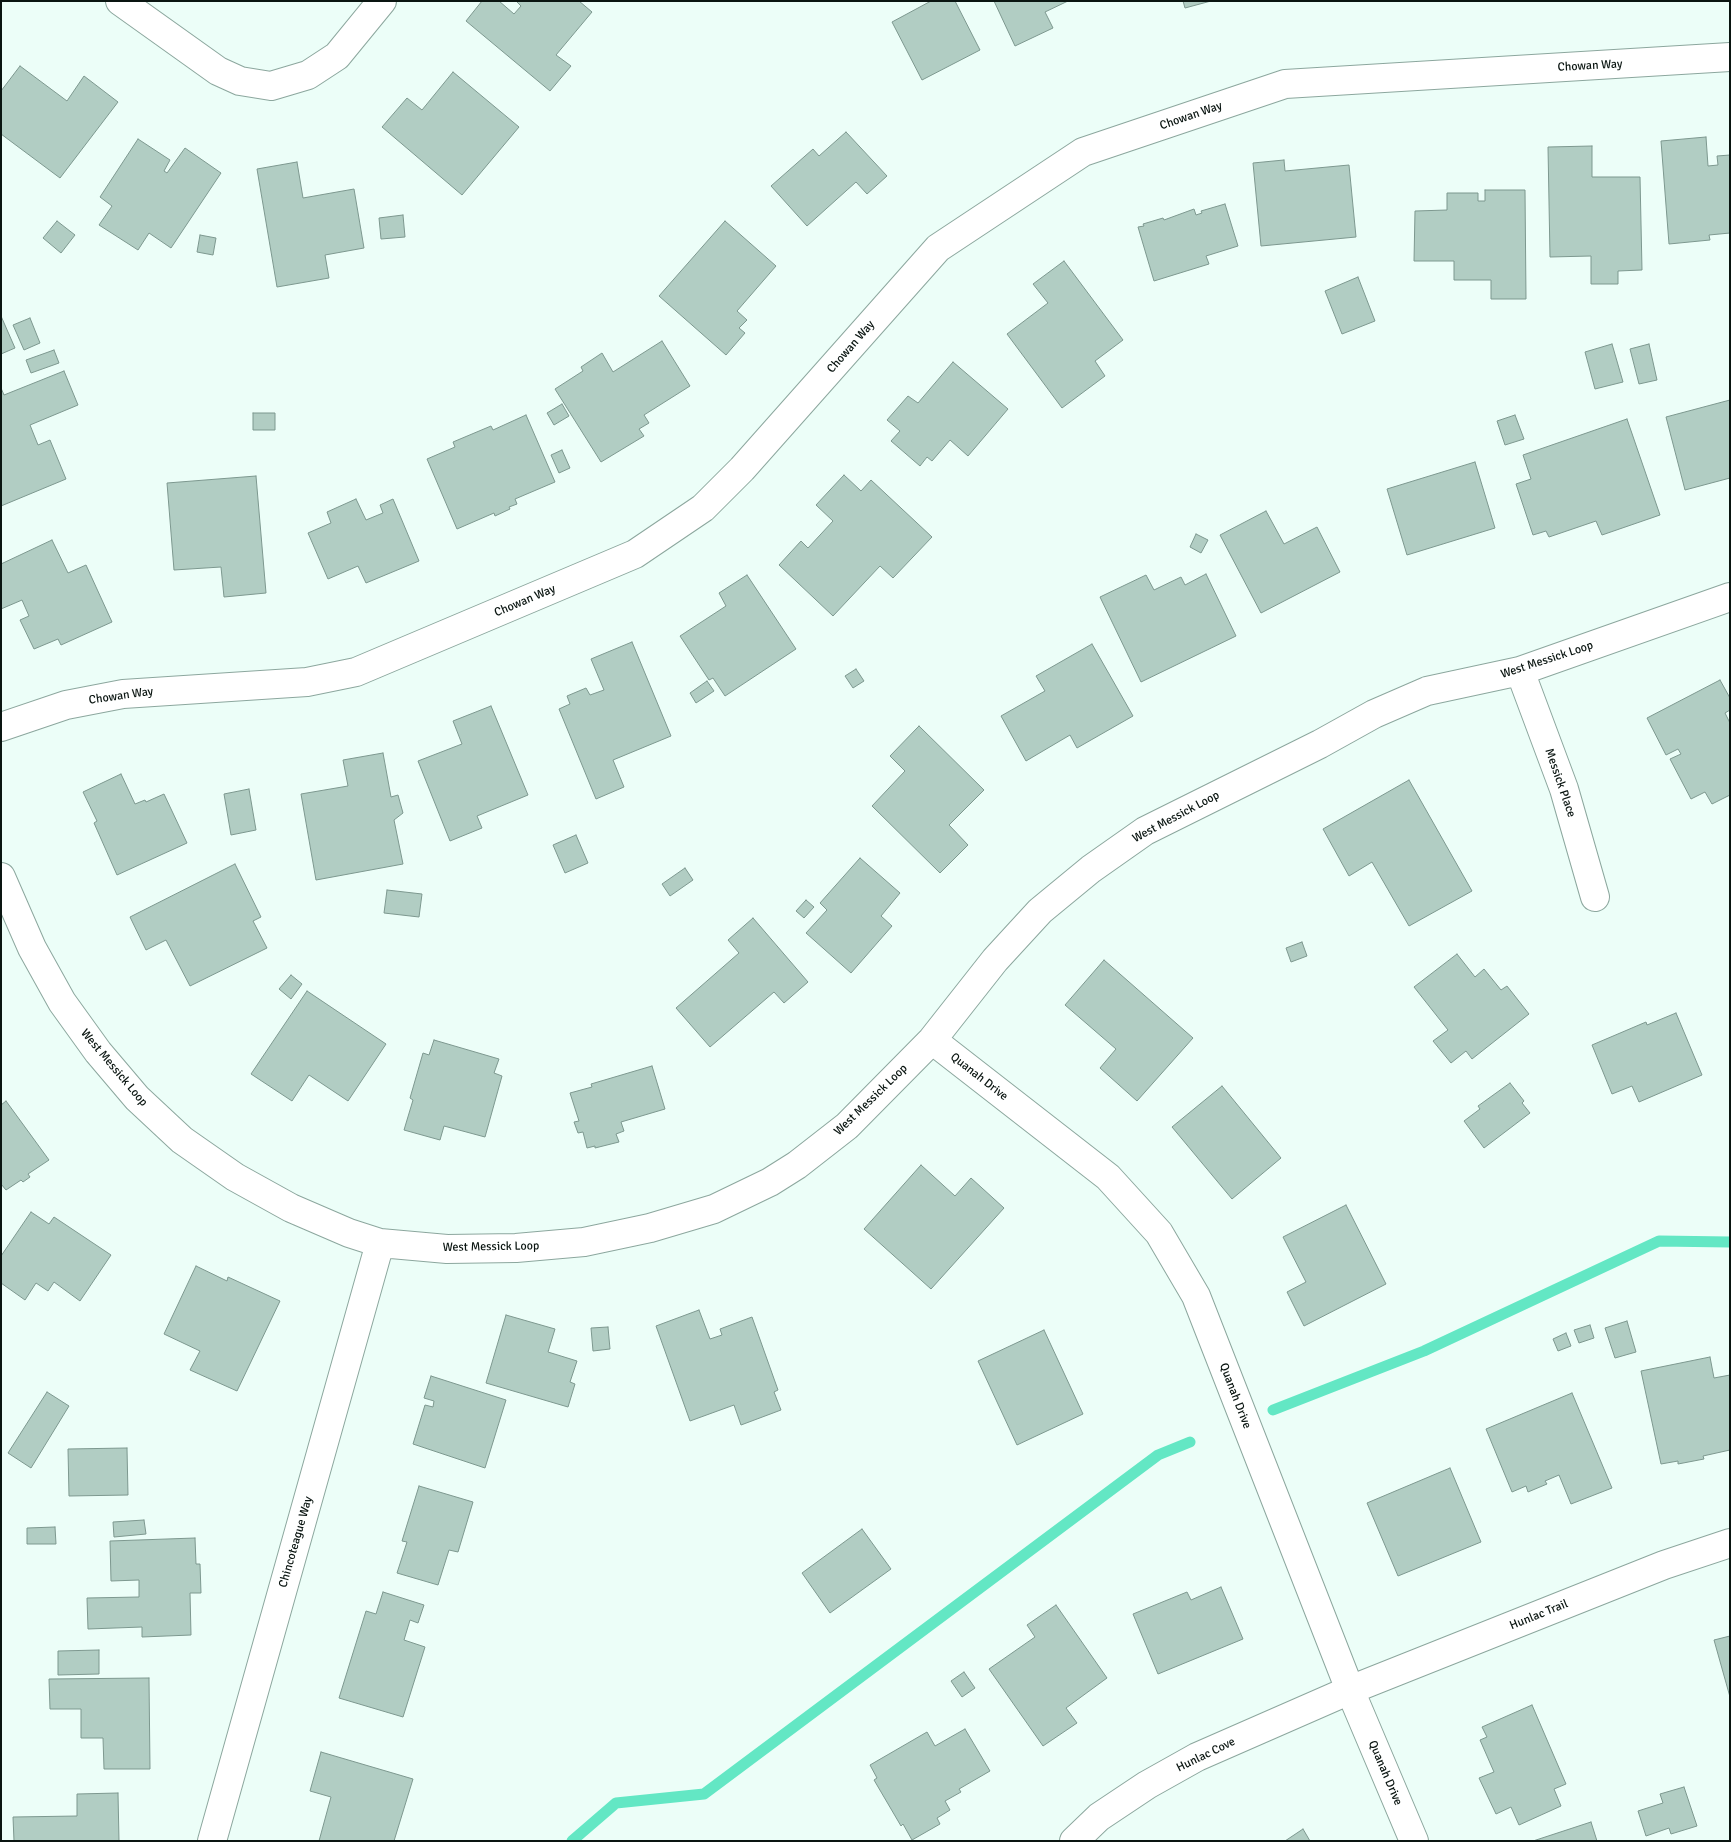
<!DOCTYPE html>
<html>
<head>
<meta charset="utf-8">
<style>
	body { margin:0 }
	#map { position:relative; width:1731px; height:1842px; overflow:hidden; background:#ecfef8; font-family:Signika,sans-serif }
	canvas { display:block }
	.frame { position:absolute; inset:0; border:2px solid #0a1511; pointer-events:none }
</style>
</head>
<body>
<div id="map">
<canvas width="1731" height="1842"></canvas>
<div class="frame"></div>
</div>
<script>
const ctx = document.querySelector('canvas').getContext('2d');
ctx.lineJoin = 'round';
function toPath(rows) {
  const path = new Path2D();
  for (const r of rows) {
    path.moveTo(r[0], r[1]);
    for (let i = 2; i < r.length; i += 2) path.lineTo(r[i], r[i + 1]);
  }
  return path;
}
function trace(path, color, width, dash) {
  ctx.strokeStyle = color;
  ctx.lineWidth = width;
  ctx.lineCap = dash ? 'butt' : 'round';
  ctx.setLineDash(dash || []);
  ctx.stroke(path);
}
function fill(path, color) {
  ctx.fillStyle = color;
  ctx.fill(path, 'evenodd');
}
function drawText(font, color, halo, rows, align = 'center') {
  ctx.font = font + ' Signika,sans-serif';
  ctx.lineWidth = 5;
  ctx.setLineDash([]);
  ctx.textBaseline = 'middle';
  ctx.strokeStyle = halo;
  ctx.fillStyle = color;
  for (const [text, x, y, turn = 0] of rows) {
    ctx.save();
    ctx.translate(x, y);
    ctx.rotate((+turn || 0) * Math.PI / 180);
    ctx.textAlign = isNaN(turn) ? turn : align;
    if (halo) ctx.strokeText(text, 0, 0);
    ctx.fillText(text, 0, 0);
    ctx.restore();
  }
}
trace(toPath([
	[1273,1410,1424,1351,1659,1241,1730,1242],
	[572,1841,616,1803,704,1794,1158,1455,1190,1442]
]), '#63e7c4', 11);
const building = toPath([
	[482,1,499,1,514,14,521,6,516,1,579,1,592,12,556,55,571,66,550,91,466,21,482,1],
	[931,1,955,1,980,50,922,80,892,22,931,1],
	[994,1,1068,1,1045,12,1053,28,1015,46,994,1],
	[1183,1,1211,1,1185,8,1183,1],
	[20,66,67,101,84,76,118,102,60,178,1,134,1,91,20,66],
	[453,72,519,127,462,195,382,127,407,98,422,110,453,72],
	[846,132,887,176,867,194,856,182,807,226,771,186,813,149,819,156,846,132],
	[1706,137,1708,166,1718,165,1717,156,1730,155,1730,233,1709,235,1710,240,1669,244,1661,141,1706,137],
	[138,139,170,160,164,171,167,173,185,148,221,173,171,248,149,233,138,250,99,225,112,206,100,197,138,139],
	[1592,146,1592,177,1640,177,1642,270,1618,271,1618,284,1591,284,1591,256,1550,257,1548,147,1592,146],
	[1284,160,1285,171,1349,165,1356,237,1261,246,1253,163,1284,160],
	[297,162,303,198,354,189,364,248,325,255,329,278,277,287,257,169,297,162],
	[1485,190,1525,190,1526,299,1491,299,1491,280,1454,280,1454,261,1414,261,1415,211,1447,210,1447,193,1478,193,1478,201,1485,201,1485,190],
	[1225,204,1238,246,1206,256,1209,264,1154,281,1138,227,1144,226,1143,224,1163,218,1164,220,1194,209,1196,215,1202,213,1201,211,1225,204],
	[403,215,405,237,381,239,379,218,403,215],
	[57,221,75,235,61,253,43,238,57,221],
	[725,221,776,266,737,311,747,320,739,328,745,333,726,355,659,296,725,221],
	[200,235,216,238,213,255,197,252,200,235],
	[1064,261,1123,340,1095,361,1105,376,1062,408,1007,334,1048,303,1033,284,1064,261],
	[1358,277,1375,321,1342,334,1325,291,1358,277],
	[1,316,15,348,1,354,1,316],
	[30,318,40,343,24,350,13,325,30,318],
	[662,341,690,386,644,415,649,423,639,429,644,436,601,462,555,389,583,371,581,367,602,353,613,372,662,341],
	[1612,344,1623,382,1595,389,1585,352,1612,344],
	[1649,344,1657,380,1639,384,1630,349,1649,344],
	[54,350,59,363,31,373,26,360,54,350],
	[953,362,1008,409,968,456,950,440,932,461,927,457,920,466,891,441,900,431,887,420,908,396,918,403,953,362],
	[64,371,78,405,30,425,38,445,50,440,66,479,1,506,1,388,4,395,64,371],
	[1730,400,1730,478,1685,490,1666,417,1730,400],
	[562,404,569,416,554,425,547,413,562,404],
	[253,413,275,413,275,430,253,430,253,413],
	[526,415,555,482,515,499,517,504,509,507,510,509,495,516,494,513,457,529,427,459,455,447,453,442,491,426,493,430,526,415],
	[1515,415,1524,439,1505,445,1497,421,1515,415],
	[1627,419,1660,515,1602,535,1596,521,1549,537,1546,531,1533,535,1516,484,1531,479,1523,455,1627,419],
	[562,450,570,468,559,473,551,455,562,450],
	[1475,462,1495,528,1407,555,1387,489,1475,462],
	[844,475,861,491,871,480,932,537,893,578,880,566,833,616,779,565,801,541,808,548,833,521,816,505,844,475],
	[256,476,266,593,224,597,221,567,174,570,167,483,256,476],
	[356,499,366,520,383,513,380,505,393,499,419,561,366,583,358,566,328,579,308,533,331,523,327,512,356,499],
	[1266,511,1284,544,1317,527,1340,572,1261,613,1220,535,1266,511],
	[1196,534,1208,540,1201,553,1190,547,1196,534],
	[52,540,68,573,86,565,112,622,61,645,58,639,34,649,20,620,29,616,22,600,1,609,1,564,52,540],
	[1206,574,1236,636,1141,682,1100,597,1146,575,1154,590,1181,577,1185,585,1206,574],
	[747,575,796,649,725,696,713,678,709,680,680,636,726,606,719,593,747,575],
	[632,642,671,736,613,760,624,787,596,799,559,709,570,704,567,696,586,688,590,695,604,690,591,659,632,642],
	[1092,644,1133,716,1077,748,1070,735,1026,761,1001,716,1045,691,1036,676,1092,644],
	[856,669,864,681,853,688,845,676,856,669],
	[1720,680,1730,698,1730,710,1725,713,1730,723,1730,795,1712,804,1705,792,1691,799,1670,759,1681,754,1678,749,1666,755,1647,718,1720,680],
	[707,681,714,691,696,703,690,693,707,681],
	[491,706,528,795,477,816,482,828,450,841,418,761,462,744,453,721,491,706],
	[919,726,984,790,949,825,968,845,940,873,872,806,905,771,890,756,919,726],
	[383,753,391,797,398,795,403,813,394,820,403,864,316,880,301,794,348,786,343,760,383,753],
	[121,774,135,804,145,800,146,802,164,794,187,843,117,875,94,823,97,821,83,792,121,774],
	[1409,780,1472,891,1409,926,1372,862,1349,876,1323,829,1409,780],
	[249,789,256,830,231,835,224,794,249,789],
	[576,835,588,863,565,873,553,845,576,835],
	[860,858,900,893,881,916,892,926,851,973,806,933,827,910,820,903,860,858],
	[235,864,261,917,253,921,267,948,190,986,166,940,146,950,130,917,235,864],
	[685,868,693,880,670,896,662,884,685,868],
	[387,890,422,894,419,917,384,913,387,890],
	[806,900,814,907,804,918,796,911,806,900],
	[753,918,808,982,784,1003,774,992,710,1047,676,1008,739,953,728,940,753,918],
	[1302,942,1307,956,1291,962,1286,948,1302,942],
	[1457,954,1475,977,1484,969,1501,990,1507,986,1529,1014,1472,1059,1466,1051,1451,1063,1433,1041,1448,1030,1414,987,1457,954],
	[1104,960,1193,1038,1137,1101,1100,1068,1116,1049,1065,1005,1104,960],
	[291,975,302,984,291,999,279,989,291,975],
	[307,991,386,1044,348,1101,309,1075,292,1101,251,1074,307,991],
	[1676,1013,1702,1075,1639,1102,1632,1086,1612,1094,1592,1045,1646,1022,1647,1025,1676,1013],
	[434,1040,499,1059,494,1073,502,1076,485,1137,444,1126,440,1140,404,1130,413,1100,410,1098,423,1053,429,1055,434,1040],
	[652,1066,665,1109,621,1122,624,1131,616,1134,619,1142,595,1148,595,1146,587,1148,583,1132,578,1133,574,1122,579,1121,570,1093,592,1087,591,1084,652,1066],
	[1510,1083,1524,1101,1522,1103,1530,1113,1484,1148,1464,1121,1480,1109,1478,1106,1510,1083],
	[1222,1086,1281,1158,1232,1199,1172,1127,1222,1086],
	[6,1101,49,1160,28,1174,30,1177,23,1182,21,1180,6,1190,1,1184,1,1105,6,1101],
	[921,1165,955,1196,971,1178,1004,1208,931,1289,864,1229,921,1165],
	[1346,1205,1386,1284,1304,1326,1287,1292,1306,1282,1283,1237,1346,1205],
	[31,1212,49,1224,54,1217,111,1255,80,1301,54,1282,48,1291,36,1283,25,1300,1,1283,1,1256,31,1212],
	[196,1266,227,1281,228,1277,280,1301,237,1391,190,1370,200,1351,164,1334,196,1266],
	[699,1310,710,1339,722,1335,720,1329,752,1317,778,1390,774,1392,781,1410,741,1425,734,1405,690,1421,656,1326,699,1310],
	[506,1315,555,1329,548,1352,577,1361,570,1382,575,1384,568,1407,486,1383,506,1315],
	[1627,1321,1636,1352,1615,1358,1605,1328,1627,1321],
	[1590,1325,1594,1338,1579,1343,1574,1330,1590,1325],
	[608,1327,610,1349,593,1351,591,1328,608,1327],
	[1044,1330,1083,1414,1017,1445,978,1361,1044,1330],
	[1566,1333,1571,1346,1558,1351,1553,1339,1566,1333],
	[1710,1357,1714,1378,1730,1375,1730,1450,1703,1456,1704,1459,1678,1464,1678,1461,1661,1464,1641,1371,1710,1357],
	[431,1376,506,1400,485,1468,413,1444,425,1405,433,1407,434,1401,424,1398,431,1376],
	[47,1392,69,1406,31,1468,8,1453,47,1392],
	[1572,1393,1612,1488,1571,1504,1559,1475,1545,1481,1547,1484,1528,1492,1526,1486,1512,1492,1486,1429,1572,1393],
	[127,1448,128,1495,69,1496,68,1449,127,1448],
	[1450,1468,1481,1542,1398,1576,1367,1503,1450,1468],
	[419,1486,473,1502,458,1552,449,1550,438,1585,397,1573,407,1542,402,1541,419,1486],
	[144,1520,146,1534,114,1537,113,1522,144,1520],
	[55,1527,56,1544,27,1544,27,1528,55,1527],
	[862,1529,891,1569,830,1613,802,1573,862,1529],
	[195,1538,196,1564,200,1564,201,1593,190,1593,191,1635,142,1637,142,1627,88,1629,87,1598,139,1597,139,1580,111,1581,110,1541,195,1538],
	[1221,1587,1243,1639,1158,1674,1133,1614,1187,1592,1191,1600,1221,1587],
	[383,1592,424,1605,418,1623,410,1620,404,1640,425,1647,403,1717,339,1698,366,1611,376,1614,383,1592],
	[1056,1605,1107,1678,1066,1708,1077,1723,1043,1746,989,1669,1035,1637,1027,1625,1056,1605],
	[1730,1636,1730,1697,1714,1640,1730,1636],
	[99,1650,99,1674,58,1675,58,1651,99,1650],
	[964,1672,975,1688,962,1697,951,1681,964,1672],
	[149,1678,150,1769,104,1769,103,1738,81,1738,81,1709,50,1709,49,1679,149,1678],
	[1532,1705,1566,1784,1554,1789,1561,1806,1519,1825,1511,1807,1496,1814,1479,1778,1494,1772,1480,1740,1487,1737,1482,1727,1532,1705],
	[965,1729,990,1771,959,1789,961,1792,945,1801,950,1810,937,1818,940,1824,912,1840,903,1824,901,1826,874,1780,877,1778,870,1765,927,1732,935,1746,965,1729],
	[321,1752,413,1779,394,1841,319,1841,331,1797,310,1791,321,1752],
	[1684,1787,1697,1826,1671,1834,1669,1828,1646,1836,1638,1811,1663,1803,1660,1794,1684,1787],
	[118,1793,119,1841,14,1841,13,1817,77,1816,77,1794,118,1793],
	[1591,1822,1597,1841,1533,1841,1591,1822],
	[1303,1829,1310,1841,1285,1841,1303,1829]
]);
fill(building, '#b1cdc3');
trace(building, '#7d988f', 1);
const street = toPath([
	[120,1,218,71,240,81,271,86,308,75,337,56,382,1],
	[1520,671,1564,789,1595,897],
	[1,727,66,705,123,694,307,682,356,672,635,554,703,508,742,469,938,248,1083,152,1285,84,1730,57],
	[1,877,32,948,62,1002,98,1052,137,1098,182,1140,235,1177,291,1208,349,1233,380,1243,447,1249,516,1248,584,1242,650,1228,714,1209,770,1182,797,1165,847,1126,932,1040,995,960,1040,911,1091,869,1145,831,1320,744,1374,714,1427,691,1520,671,1730,597],
	[932,1040,1108,1177,1159,1233,1196,1296,1350,1690,1414,1841],
	[212,1841,380,1243],
	[1074,1841,1099,1817,1147,1785,1197,1757,1350,1690,1664,1565,1730,1543]
]);
trace(street, '#8ca79e', 30);
trace(street, '#fff', 28);
drawText('12px', '#0a1511', '#fff', [
	["Chowan Way",1590,66,-3],
	["Chowan Way",1191,116,-19],
	["Chowan Way",851,347,-49],
	["Chowan Way",525,601,-23],
	["West Messick Loop",1547,660,-18],
	["Chowan Way",121,696,-8],
	["Messick Place",1560,783,71],
	["West Messick Loop",1176,817,-28],
	["West Messick Loop",114,1068,50],
	["Quanah Drive",979,1077,38],
	["West Messick Loop",871,1100,-44],
	["West Messick Loop",491,1247,-1],
	["Quanah Drive",1235,1396,69],
	["Chincoteague Way",296,1542,-74],
	["Hunlac Trail",1539,1615,-22],
	["Hunlac Cove",1206,1755,-26],
	["Quanah Drive",1385,1773,67]
]);
</script>
</body>
</html>
